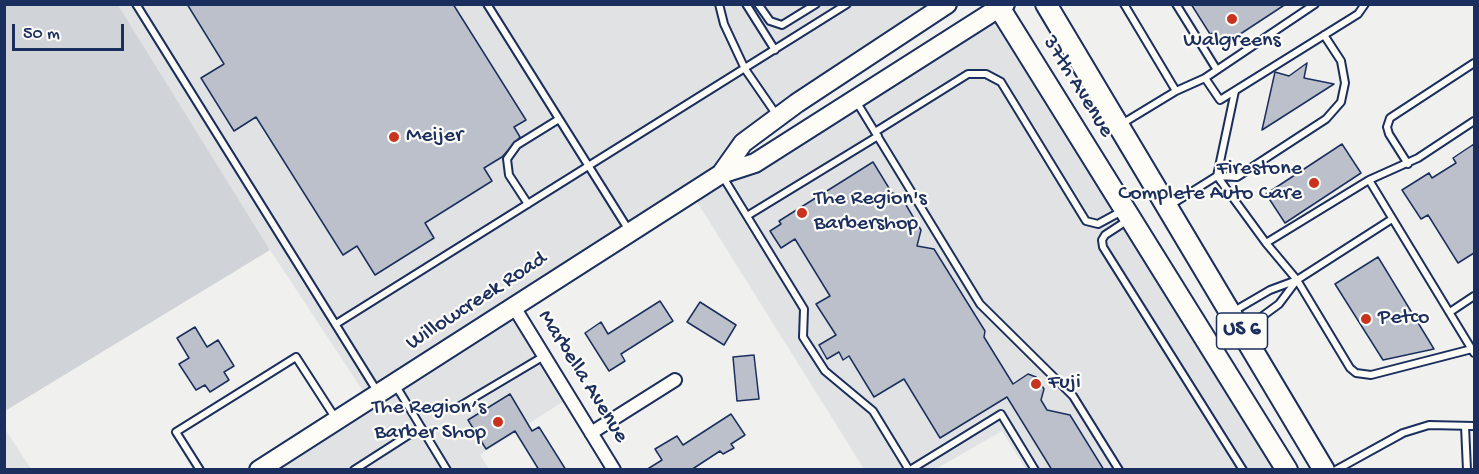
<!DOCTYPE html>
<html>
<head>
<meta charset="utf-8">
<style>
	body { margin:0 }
	#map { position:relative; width:1479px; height:474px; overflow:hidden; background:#f0f0ee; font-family:"Gochi Hand",sans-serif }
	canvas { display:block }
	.frame { position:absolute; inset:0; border:6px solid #1b2f5e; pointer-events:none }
	.scale { position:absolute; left:12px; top:24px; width:112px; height:27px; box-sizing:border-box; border:3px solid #1b2f5e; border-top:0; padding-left:8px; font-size:18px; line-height:21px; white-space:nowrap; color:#1b2f5e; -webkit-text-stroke:4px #fdfcf7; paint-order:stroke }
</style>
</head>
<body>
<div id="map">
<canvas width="1479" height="474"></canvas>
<div class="frame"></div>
<div class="scale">50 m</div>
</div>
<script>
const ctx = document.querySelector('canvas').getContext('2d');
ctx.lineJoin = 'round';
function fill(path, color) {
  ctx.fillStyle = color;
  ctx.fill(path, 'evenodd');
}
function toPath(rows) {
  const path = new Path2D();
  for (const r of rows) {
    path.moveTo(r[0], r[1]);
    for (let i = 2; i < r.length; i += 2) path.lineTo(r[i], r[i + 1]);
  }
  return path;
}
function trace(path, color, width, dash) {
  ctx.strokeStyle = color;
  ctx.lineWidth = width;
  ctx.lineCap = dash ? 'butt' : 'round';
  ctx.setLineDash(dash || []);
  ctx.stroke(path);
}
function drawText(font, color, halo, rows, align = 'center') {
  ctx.font = font + ' "Gochi Hand",sans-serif';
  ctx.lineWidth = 4.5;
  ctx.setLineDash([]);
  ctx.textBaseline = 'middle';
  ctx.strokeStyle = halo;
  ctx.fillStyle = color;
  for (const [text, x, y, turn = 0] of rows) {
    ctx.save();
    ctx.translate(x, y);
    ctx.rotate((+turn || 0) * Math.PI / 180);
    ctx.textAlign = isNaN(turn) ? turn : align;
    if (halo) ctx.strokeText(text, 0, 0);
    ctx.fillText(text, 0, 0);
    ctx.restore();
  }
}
fill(toPath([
	[118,5,935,5,735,138,716,167,365,394,270,250],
	[997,15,1279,469,1026,469,1002,431,936,469,864,469,694,197],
	[512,312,567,399,480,455,489,469,266,470],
	[5,429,31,469,5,469]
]), '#e0e2e3');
fill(toPath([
	[5,4,118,5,270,250,5,411]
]), '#d0d3d8');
const building = toPath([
	[187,4,453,4,526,120,514,127,520,137,502,157,484,168,492,181,425,223,434,238,375,275,357,246,343,255,256,117,234,131,201,78,224,64,187,4],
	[1191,4,1286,4,1222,46,1213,33,1210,34,1191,4],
	[1307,63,1304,78,1334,84,1262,130,1275,72,1289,76,1307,63],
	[1342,144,1361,173,1285,223,1266,194,1342,144],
	[1474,144,1474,253,1458,263,1428,215,1421,219,1402,190,1429,173,1432,178,1456,163,1453,158,1474,144],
	[873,162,892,193,900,195,921,230,917,246,934,249,985,331,984,337,1013,384,1028,374,1036,377,1044,389,1041,400,1047,410,1070,415,1104,470,1052,470,1007,397,940,438,904,379,874,397,849,356,843,360,839,352,827,359,819,345,836,335,816,304,830,296,795,239,781,248,770,231,781,224,779,221,873,162],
	[1378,257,1434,349,1383,360,1335,284,1378,257],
	[660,301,673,321,621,354,625,361,609,371,585,333,601,322,608,334,660,301],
	[700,302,736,325,724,345,687,322,700,302],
	[195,327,207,347,218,340,234,366,224,372,229,380,210,392,205,385,196,390,179,364,189,358,177,338,195,327],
	[754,355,759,399,737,401,733,357,754,355],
	[510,394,532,431,539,427,566,470,539,470,515,431,486,449,468,420,510,394],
	[731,414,745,435,731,444,734,448,723,454,720,451,691,470,646,470,662,460,655,449,677,436,683,445,731,414]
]);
fill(building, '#bbc0ca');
trace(building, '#1b2f5e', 1.5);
const lane = toPath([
	[136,4,377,391],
	[487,4,630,232],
	[719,4,724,24,745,69,776,114],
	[746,4,775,50],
	[758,4,770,21,782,25,816,4],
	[1124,4,1176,91],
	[1176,4,1217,70],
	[1205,78,1220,100,1358,14,1365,4],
	[856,101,980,304,1073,396,1119,470],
	[1474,121,1418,158,1369,180,1474,353],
	[1120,125,1176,91,1205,78,1315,4],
	[875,132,968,74,986,74,1001,82,1086,221,1098,224,1122,211],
	[1408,164,1389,134,1387,127,1390,118,1474,63],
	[1217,176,1237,177,1326,119,1341,102,1345,83,1341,61,1324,35],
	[1217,176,1266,243,1369,180],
	[723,177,804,309,803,337,825,371,873,411,909,470],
	[528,204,509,175,507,159,517,145,559,119],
	[1169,206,1217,176,1235,91],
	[747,216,878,136],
	[1128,220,1105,235,1102,240,1103,247,1243,470],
	[1266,243,1297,280,1350,368,1356,373,1371,375,1472,349],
	[1297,280,1392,219],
	[1234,311,1270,290,1297,280,1279,304,1245,329],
	[1450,312,1474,296],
	[336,324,847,4],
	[396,386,447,470],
	[460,406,544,356],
	[1465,426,1467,470],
	[200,470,176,432,296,357,336,419],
	[354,470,421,427],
	[910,470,1001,414,1035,470],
	[1336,470,1403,433,1429,425,1474,426]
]);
const street = toPath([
	[514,307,614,470],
	[591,433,675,380]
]);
const secondary = toPath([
	[721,174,743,143,797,103,947,4],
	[259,470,721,174,755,163,1005,4]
]);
const primary = toPath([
	[997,4,1287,470],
	[1046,4,1324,470]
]);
trace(lane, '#1b2f5e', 10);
trace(street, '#1b2f5e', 16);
trace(secondary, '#1b2f5e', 22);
trace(primary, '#1b2f5e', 24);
trace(lane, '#fdfcf7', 6);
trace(street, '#fdfcf7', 12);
trace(secondary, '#fdfcf7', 18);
trace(primary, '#fdfcf7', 20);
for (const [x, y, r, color] of [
	[1232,19,6,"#c8321e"],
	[394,137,6,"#c8321e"],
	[1314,183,6,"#c8321e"],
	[802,213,6,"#c8321e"],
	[1366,319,6,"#c8321e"],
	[1036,384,6,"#c8321e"],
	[498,422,6,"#c8321e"]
]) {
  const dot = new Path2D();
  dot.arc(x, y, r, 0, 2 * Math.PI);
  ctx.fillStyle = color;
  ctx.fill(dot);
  trace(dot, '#fdfcf7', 2);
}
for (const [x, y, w] of [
	[1242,331,51]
]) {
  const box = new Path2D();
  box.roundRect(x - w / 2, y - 18, w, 36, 4.5);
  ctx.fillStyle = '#fdfcf7';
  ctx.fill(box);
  trace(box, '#1b2f5e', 1.5);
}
drawText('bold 21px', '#1b2f5e', null, [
	["US 6",1242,331]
]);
drawText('22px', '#1b2f5e', '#fdfcf7', [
	["Walgreens",1232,42,"center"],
	["Meijer",406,137],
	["Firestone",1302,170,"right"],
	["Complete Auto Care",1302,195,"right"],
	["The Region's",814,200],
	["Barbershop",814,225],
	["Petco",1378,319],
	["Fuji",1048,384],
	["The Region’s",486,409,"right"],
	["Barber Shop",486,434,"right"]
], 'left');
drawText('22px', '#1b2f5e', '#fdfcf7', [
	["37th Avenue",1077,87,58],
	["Willowcreek Road",477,302,-33],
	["Marbella Avenue",582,377,58]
]);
</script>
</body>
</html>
